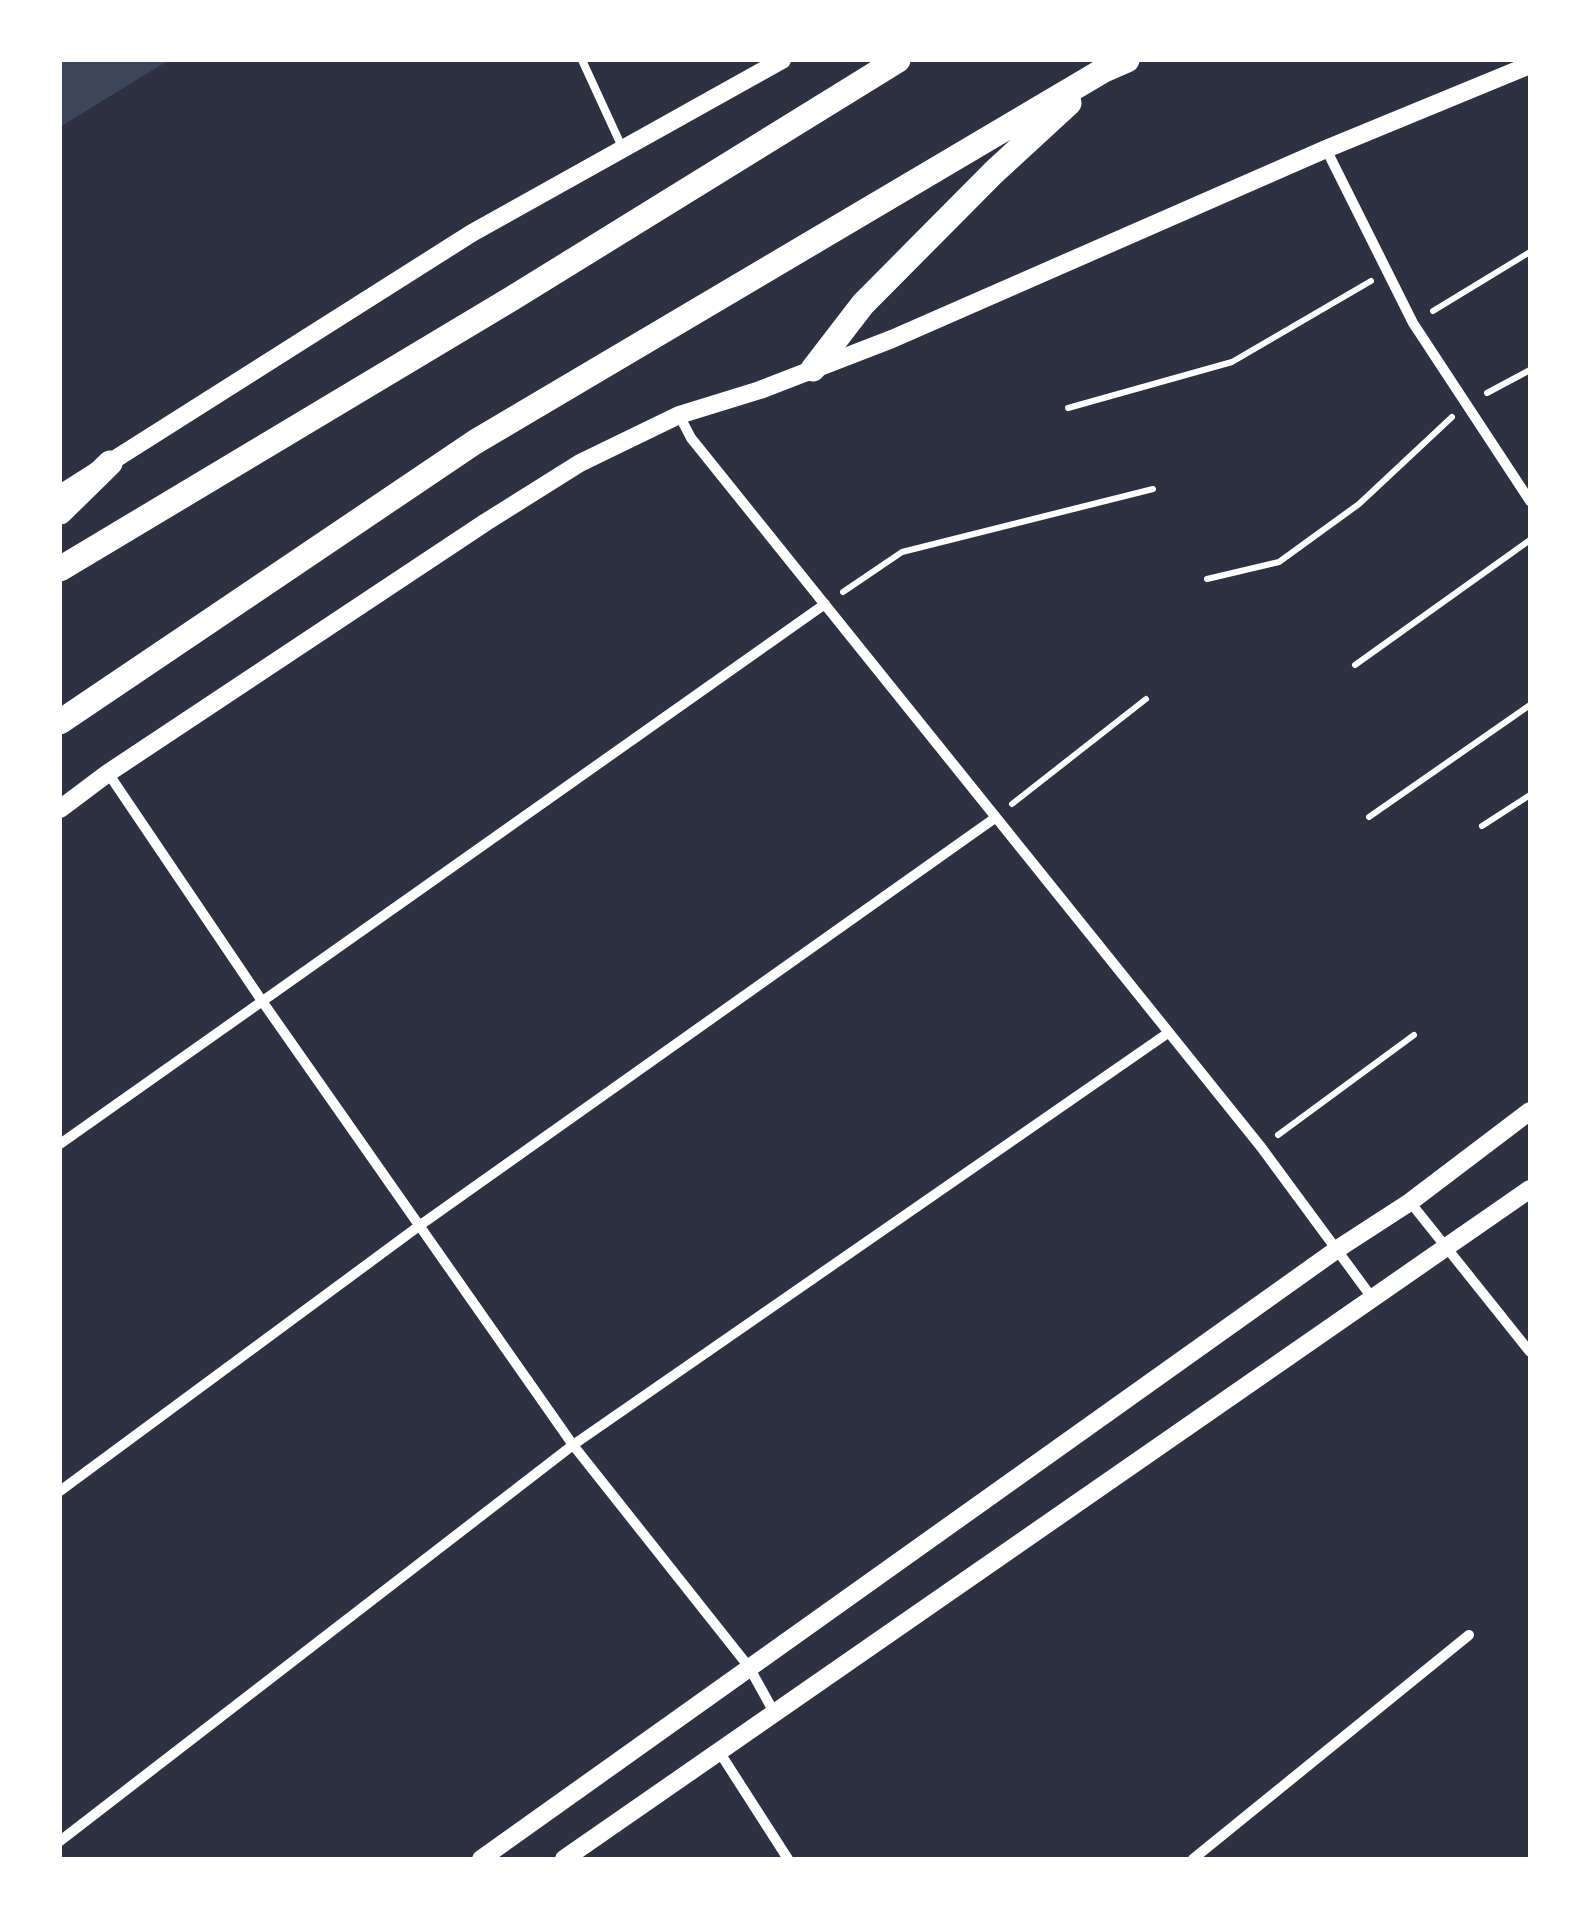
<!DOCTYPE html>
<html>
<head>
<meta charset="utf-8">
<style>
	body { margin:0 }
	#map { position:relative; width:1590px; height:1919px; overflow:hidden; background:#2d3142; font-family:"Golos Text",sans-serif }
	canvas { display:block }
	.frame { position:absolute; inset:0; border:62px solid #fff; pointer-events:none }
</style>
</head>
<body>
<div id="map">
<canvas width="1590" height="1919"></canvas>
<div class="frame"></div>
</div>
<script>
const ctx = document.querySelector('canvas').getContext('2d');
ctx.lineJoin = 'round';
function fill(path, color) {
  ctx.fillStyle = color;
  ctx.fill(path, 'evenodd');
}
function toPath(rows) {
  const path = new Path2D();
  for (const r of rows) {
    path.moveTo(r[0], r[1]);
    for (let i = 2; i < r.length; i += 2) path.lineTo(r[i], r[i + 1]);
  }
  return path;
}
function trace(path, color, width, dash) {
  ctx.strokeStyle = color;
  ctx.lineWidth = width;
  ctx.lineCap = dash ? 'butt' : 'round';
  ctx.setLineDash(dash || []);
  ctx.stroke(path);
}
fill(toPath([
	[60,60,169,60,60,127]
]), '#3c4559');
trace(toPath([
	[1433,311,1530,252],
	[1487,393,1530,370],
	[1068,408,1232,362,1371,281],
	[1207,579,1279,562,1359,504,1452,417],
	[843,592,902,552,1153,489],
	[1355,665,1530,540],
	[1012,804,1146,699],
	[1369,817,1530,705],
	[1482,826,1530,795],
	[1278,1135,1414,1035]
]), '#fff', 6);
trace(toPath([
	[582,60,622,147]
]), '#fff', 8);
trace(toPath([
	[1326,149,1413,323,1530,501],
	[679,415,691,438,1261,1147,1373,1299],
	[108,773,262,1001,573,1445,749,1667,775,1714],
	[60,1144,825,604],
	[1410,1202,1530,1352],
	[60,1491,419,1226,995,818],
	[720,1753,788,1859],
	[60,1841,573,1445,1168,1033],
	[1193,1859,1469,1635]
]), '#fff', 10);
trace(toPath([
	[60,494,472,233,782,60],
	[60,809,108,773,486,522,580,463,679,415,760,390,892,339,1326,149,1530,65],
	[481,1859,1339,1248,1410,1202,1530,1111],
	[564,1859,1530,1189]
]), '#fff', 18);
trace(toPath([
	[813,369,863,304,994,172,1069,103],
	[60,512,110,463],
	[60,569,511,299,898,60],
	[60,722,475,442,1104,70,1127,60]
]), '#fff', 25);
</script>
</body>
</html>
